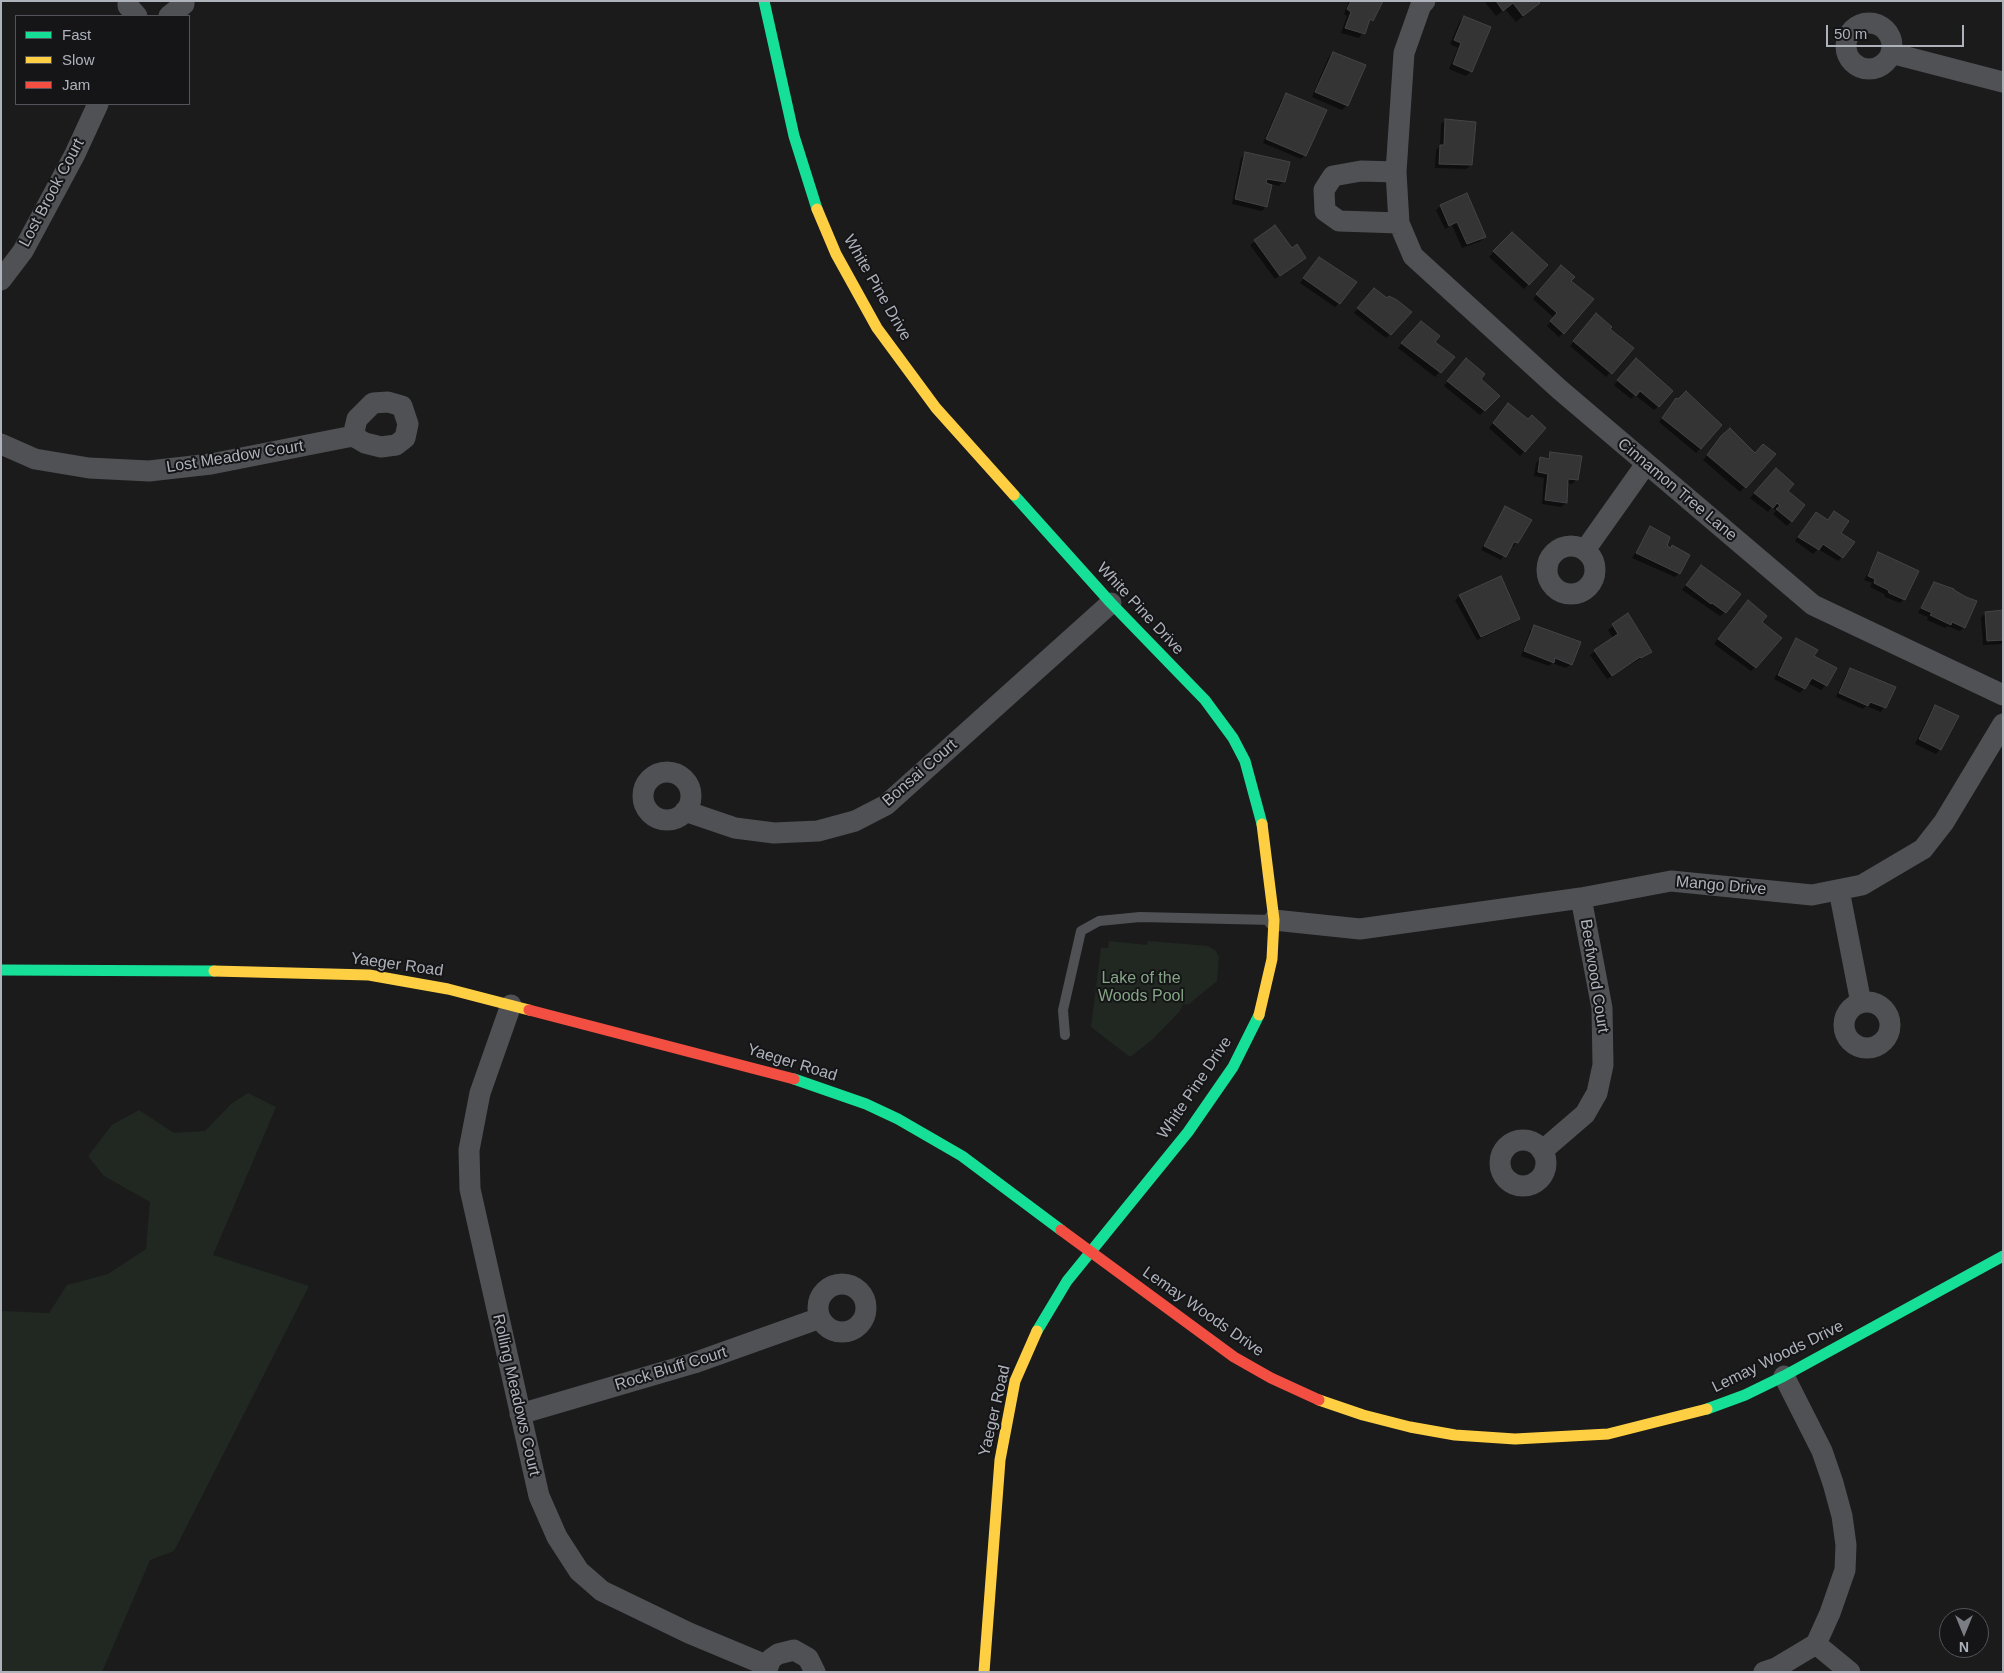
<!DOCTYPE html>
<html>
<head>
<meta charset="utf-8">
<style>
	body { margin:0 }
	#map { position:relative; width:2004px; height:1673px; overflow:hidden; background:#1b1b1b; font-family:Helvetica,sans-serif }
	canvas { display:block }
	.frame { position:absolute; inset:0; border:2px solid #adb2bb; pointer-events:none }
	.legend { position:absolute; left:15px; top:15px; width:175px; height:90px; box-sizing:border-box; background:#151517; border:1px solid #525459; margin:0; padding:6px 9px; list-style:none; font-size:15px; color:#adb2bb }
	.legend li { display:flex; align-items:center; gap:10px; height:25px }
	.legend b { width:25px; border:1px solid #525459 }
	.north { position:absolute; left:1939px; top:1608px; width:50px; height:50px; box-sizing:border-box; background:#151517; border:1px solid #525459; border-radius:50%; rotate:180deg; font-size:14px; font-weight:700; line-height:20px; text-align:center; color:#adb2bb }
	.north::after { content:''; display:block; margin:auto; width:18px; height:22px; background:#7a7d83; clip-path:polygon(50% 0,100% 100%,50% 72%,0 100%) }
	.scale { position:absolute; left:1826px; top:25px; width:138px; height:22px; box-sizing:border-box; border:2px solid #adb2bb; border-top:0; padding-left:6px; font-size:15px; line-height:18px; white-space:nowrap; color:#adb2bb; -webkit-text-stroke:4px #151517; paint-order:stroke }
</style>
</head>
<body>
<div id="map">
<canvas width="2004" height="1673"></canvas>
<div class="frame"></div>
<ul class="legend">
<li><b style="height:6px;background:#16e098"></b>Fast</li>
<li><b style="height:6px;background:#ffcf43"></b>Slow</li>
<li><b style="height:6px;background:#f24e42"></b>Jam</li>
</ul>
<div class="north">N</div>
<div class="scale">50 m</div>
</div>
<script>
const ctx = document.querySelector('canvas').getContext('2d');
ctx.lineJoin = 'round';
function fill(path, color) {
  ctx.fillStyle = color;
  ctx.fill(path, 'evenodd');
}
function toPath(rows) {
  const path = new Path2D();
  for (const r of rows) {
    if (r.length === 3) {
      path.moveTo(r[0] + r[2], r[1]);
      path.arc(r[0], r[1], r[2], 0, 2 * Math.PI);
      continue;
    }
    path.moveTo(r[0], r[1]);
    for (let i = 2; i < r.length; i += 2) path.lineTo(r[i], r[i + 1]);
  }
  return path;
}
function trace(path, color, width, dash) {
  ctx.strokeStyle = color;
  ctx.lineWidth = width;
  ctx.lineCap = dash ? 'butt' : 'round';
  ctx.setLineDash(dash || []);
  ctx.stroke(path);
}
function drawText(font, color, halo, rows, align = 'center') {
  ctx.font = font + ' Helvetica,sans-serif';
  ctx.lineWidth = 4;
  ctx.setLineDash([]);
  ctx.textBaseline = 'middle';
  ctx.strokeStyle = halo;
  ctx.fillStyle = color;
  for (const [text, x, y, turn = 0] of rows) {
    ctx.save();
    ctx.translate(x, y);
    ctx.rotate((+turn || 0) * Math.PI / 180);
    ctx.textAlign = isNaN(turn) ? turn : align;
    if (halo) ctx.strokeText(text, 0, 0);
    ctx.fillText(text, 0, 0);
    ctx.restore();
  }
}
fill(toPath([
	[1109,941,1147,945,1148,941,1208,946,1215,950,1219,957,1217,981,1189,1004,1183,1004,1180,1011,1153,1039,1130,1057,1091,1027,1101,948,1108,948],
	[248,1093,276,1107,213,1255,309,1286,174,1551,150,1560,102,1672,1,1672,1,1211,2,1311,49,1313,67,1285,108,1274,146,1249,150,1202,104,1176,88,1156,112,1125,139,1110,174,1133,205,1131,231,1104]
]), '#212822');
fill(toPath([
	[1349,1,1381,1,1359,38,1341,33,1347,16,1344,14],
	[1484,1,1537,1,1531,10,1516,22,1505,9,1496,16],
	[1465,17,1489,28,1471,71,1466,76,1449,69,1458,48,1450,44,1460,21],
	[1333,53,1347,105,1342,110,1312,97,1328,58],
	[1287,95,1305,155,1301,159,1263,143,1282,99],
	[1446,120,1471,165,1466,169,1435,168,1436,150,1440,146,1441,124],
	[1246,154,1284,181,1279,186,1271,184,1266,206,1262,211,1232,204,1241,158],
	[1441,206,1485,236,1481,241,1462,248,1452,225,1445,229,1436,210],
	[1275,227,1300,262,1275,279,1250,245],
	[1512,233,1546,265,1524,289,1489,257],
	[1319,258,1339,303,1335,307,1300,283],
	[1557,271,1569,281,1563,333,1559,337,1547,326,1554,318,1533,299],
	[1370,294,1387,300,1390,334,1386,338,1354,313],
	[1592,319,1609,329,1632,348,1606,377,1570,346],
	[1417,327,1453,357,1435,377,1398,348],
	[1462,363,1498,396,1480,415,1444,386],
	[1632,363,1658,406,1654,410,1635,395,1631,399,1614,385],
	[1678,401,1721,425,1696,453,1659,422,1672,404],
	[1504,409,1544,428,1520,456,1489,428],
	[1722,437,1755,455,1774,454,1740,492,1703,460],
	[1551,453,1576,480,1572,484,1566,483,1566,503,1561,507,1542,504,1544,478,1534,476,1536,463,1540,459,1546,460],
	[1771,474,1804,507,1787,526,1773,514,1776,511,1772,507,1768,512,1750,498],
	[1505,508,1517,542,1513,547,1510,546,1501,560,1481,550],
	[1812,518,1840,534,1842,557,1838,561,1818,549,1813,554,1795,541],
	[1650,528,1665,547,1679,573,1675,577,1632,558],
	[1879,554,1904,599,1900,603,1885,597,1884,594,1870,587,1872,583,1864,580],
	[1697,571,1725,612,1720,616,1682,590],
	[1934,583,1964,627,1960,631,1947,626,1945,628,1927,620,1928,617,1918,613],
	[1460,596,1518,619,1514,623,1477,640,1455,600],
	[1744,606,1761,622,1755,667,1751,671,1714,644],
	[2003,612,2003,644,1983,645,1981,618,1985,613],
	[1627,615,1651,652,1607,679,1590,655,1613,638,1608,630],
	[1534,627,1571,664,1566,668,1552,663,1549,666,1521,656,1530,631],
	[1796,640,1813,657,1826,685,1821,690,1808,683,1800,693,1774,679],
	[1850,669,1894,687,1881,712,1866,706,1863,709,1836,697,1846,674],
	[1935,706,1940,749,1936,754,1915,744,1931,711]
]), '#0007');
const building = toPath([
	[1351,1,1383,1,1373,21,1370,19,1365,34,1345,28,1351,12,1347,9,1351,1],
	[1496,1,1538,1,1540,3,1523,16,1513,3,1503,11,1496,1],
	[1464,16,1491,27,1472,72,1453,64,1461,43,1454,40,1464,16],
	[1333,52,1366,65,1348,106,1315,92,1333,52],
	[1286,93,1327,110,1306,156,1266,139,1286,93],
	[1445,119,1476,122,1472,165,1439,164,1440,145,1444,145,1445,119],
	[1245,152,1290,162,1285,182,1267,179,1266,183,1272,185,1267,207,1235,199,1245,152],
	[1467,193,1486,237,1467,244,1457,222,1449,226,1440,205,1467,193],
	[1275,225,1292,248,1297,244,1306,258,1280,276,1254,240,1275,225],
	[1512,232,1548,265,1529,285,1493,251,1512,232],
	[1319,257,1357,282,1340,304,1303,278,1319,257],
	[1561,265,1575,277,1571,281,1594,299,1564,334,1550,321,1557,313,1536,294,1561,265],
	[1374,288,1387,298,1389,296,1397,300,1412,312,1391,335,1357,308,1374,288],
	[1596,313,1612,327,1610,329,1634,348,1612,374,1573,341,1596,313],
	[1421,321,1440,336,1435,342,1455,357,1441,373,1401,343,1421,321],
	[1466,358,1485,374,1481,379,1500,396,1485,411,1447,381,1466,358],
	[1636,358,1673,391,1659,407,1640,391,1636,396,1617,380,1636,358],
	[1686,391,1722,425,1701,449,1662,418,1676,398,1678,399,1686,391],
	[1508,403,1528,419,1532,415,1546,428,1525,452,1493,423,1508,403],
	[1730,428,1755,453,1763,444,1776,454,1746,488,1707,455,1721,436,1730,428],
	[1550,452,1582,456,1578,480,1568,479,1567,503,1545,500,1548,474,1538,472,1540,457,1549,459,1550,452],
	[1776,468,1794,484,1788,491,1805,505,1792,522,1776,509,1780,506,1777,503,1773,508,1754,493,1776,468],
	[1505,506,1532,520,1518,543,1514,542,1506,557,1484,546,1505,506],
	[1834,511,1849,521,1841,533,1855,542,1843,558,1823,544,1819,550,1798,537,1816,512,1828,520,1834,511],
	[1650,526,1670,537,1667,546,1671,548,1672,545,1690,555,1680,574,1636,553,1650,526],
	[1878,552,1919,571,1905,600,1889,593,1888,590,1874,583,1875,579,1868,576,1878,552],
	[1701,565,1741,594,1726,613,1712,603,1711,604,1686,585,1701,565],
	[1501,576,1520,619,1481,637,1459,595,1501,576],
	[1934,582,1954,589,1954,590,1966,597,1977,601,1965,628,1952,622,1951,625,1930,615,1932,613,1921,608,1934,582],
	[1748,600,1767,616,1762,622,1782,638,1756,668,1718,639,1748,600],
	[2003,610,2003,640,1987,641,1985,612,2003,610],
	[1628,613,1652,652,1641,658,1640,657,1612,676,1594,650,1618,634,1612,624,1628,613],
	[1534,625,1581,642,1572,665,1555,658,1554,663,1524,651,1534,625],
	[1796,638,1818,650,1814,656,1837,668,1827,686,1812,678,1805,689,1778,675,1796,638],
	[1850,668,1896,687,1886,708,1870,702,1868,706,1839,693,1850,668],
	[1935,705,1959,716,1941,750,1919,739,1935,705]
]);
fill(building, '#343435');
trace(building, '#434447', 1);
trace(toPath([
	[1065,1035,1063,1010,1081,931,1099,921,1140,917,1273,920]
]), '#4f5154', 10);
trace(toPath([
	[128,1,128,6,137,16],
	[1425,1,1421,5,1404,53,1396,172,1399,223,1413,256,1559,389,1813,605,2003,695],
	[169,16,184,4,184,1],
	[1869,46,23],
	[1891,53,2003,82],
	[1396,172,1361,171,1333,176,1324,190,1325,211,1339,221,1399,223],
	[1,280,23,251,75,154,98,104],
	[1,444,35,459,89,468,149,471,211,464,353,436,365,443,381,447,396,445,405,438,408,424,402,406,388,402,373,403,357,419,353,436],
	[1571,570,24],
	[1585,550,1646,464],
	[667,796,24],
	[685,811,735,828,774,833,818,831,855,821,886,805,1111,603],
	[1839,890,1861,1003],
	[1274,920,1360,929,1581,898,1671,881,1812,895,1862,885,1923,849,1944,822,2003,724],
	[1867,1025,23],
	[511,1005,480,1093,469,1150,470,1189,539,1496,557,1537,579,1571,602,1591,689,1633,768,1666],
	[1523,1163,23],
	[1542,1151,1585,1114,1597,1093,1603,1065,1602,1008,1581,898],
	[842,1308,24],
	[520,1414,694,1363,820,1318],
	[1816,1644,1850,1672],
	[766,1672,771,1659,778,1654,794,1650,808,1658,815,1672],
	[1764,1672,1776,1668,1816,1644,1830,1613,1845,1570,1846,1545,1842,1516,1833,1483,1822,1451,1784,1376]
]), '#4f5154', 21);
trace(toPath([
	[764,1,794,136,817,209],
	[1014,495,1111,603,1205,700,1233,738,1245,761,1262,824],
	[1,970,214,971],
	[794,1079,866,1104,898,1119,962,1156,1061,1230],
	[1037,1331,1067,1281,1188,1132,1233,1067,1259,1015],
	[1707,1409,1745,1395,1784,1376,2003,1256]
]), '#16e098', 11);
trace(toPath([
	[817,209,836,254,877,328,936,408,1014,495],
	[214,971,369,975,448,989,529,1010],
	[1259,1015,1272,959,1274,920,1262,824],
	[1319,1400,1363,1415,1410,1427,1455,1435,1515,1439,1608,1434,1707,1409],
	[984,1672,1000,1460,1015,1381,1037,1331]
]), '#ffcf43', 11);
trace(toPath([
	[529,1010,794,1079],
	[1061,1230,1234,1357,1271,1378,1319,1400]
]), '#f24e42', 11);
drawText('16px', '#adb2bb', '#151517', [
	["Lost Brook Court",52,193,-62],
	["White Pine Drive",877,288,60],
	["Lost Meadow Court",235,457,-9],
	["Cinnamon Tree Lane",1677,490,40],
	["White Pine Drive",1140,609,47],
	["Bonsai Court",920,773,-41],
	["Mango Drive",1721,886,5],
	["Yaeger Road",397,965,8],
	["Beefwood Court",1594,976,81],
	["Yaeger Road",792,1063,17],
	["White Pine Drive",1195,1088,-56],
	["Lemay Woods Drive",1203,1312,35],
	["Lemay Woods Drive",1778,1357,-26],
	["Rock Bluff Court",671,1369,-17],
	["Rolling Meadows Court",516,1395,77],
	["Yaeger Road",995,1411,-77]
]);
drawText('16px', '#85a586', '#151517', [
	["Lake of the",1141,979],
	["Woods Pool",1141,997]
]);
</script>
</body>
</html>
